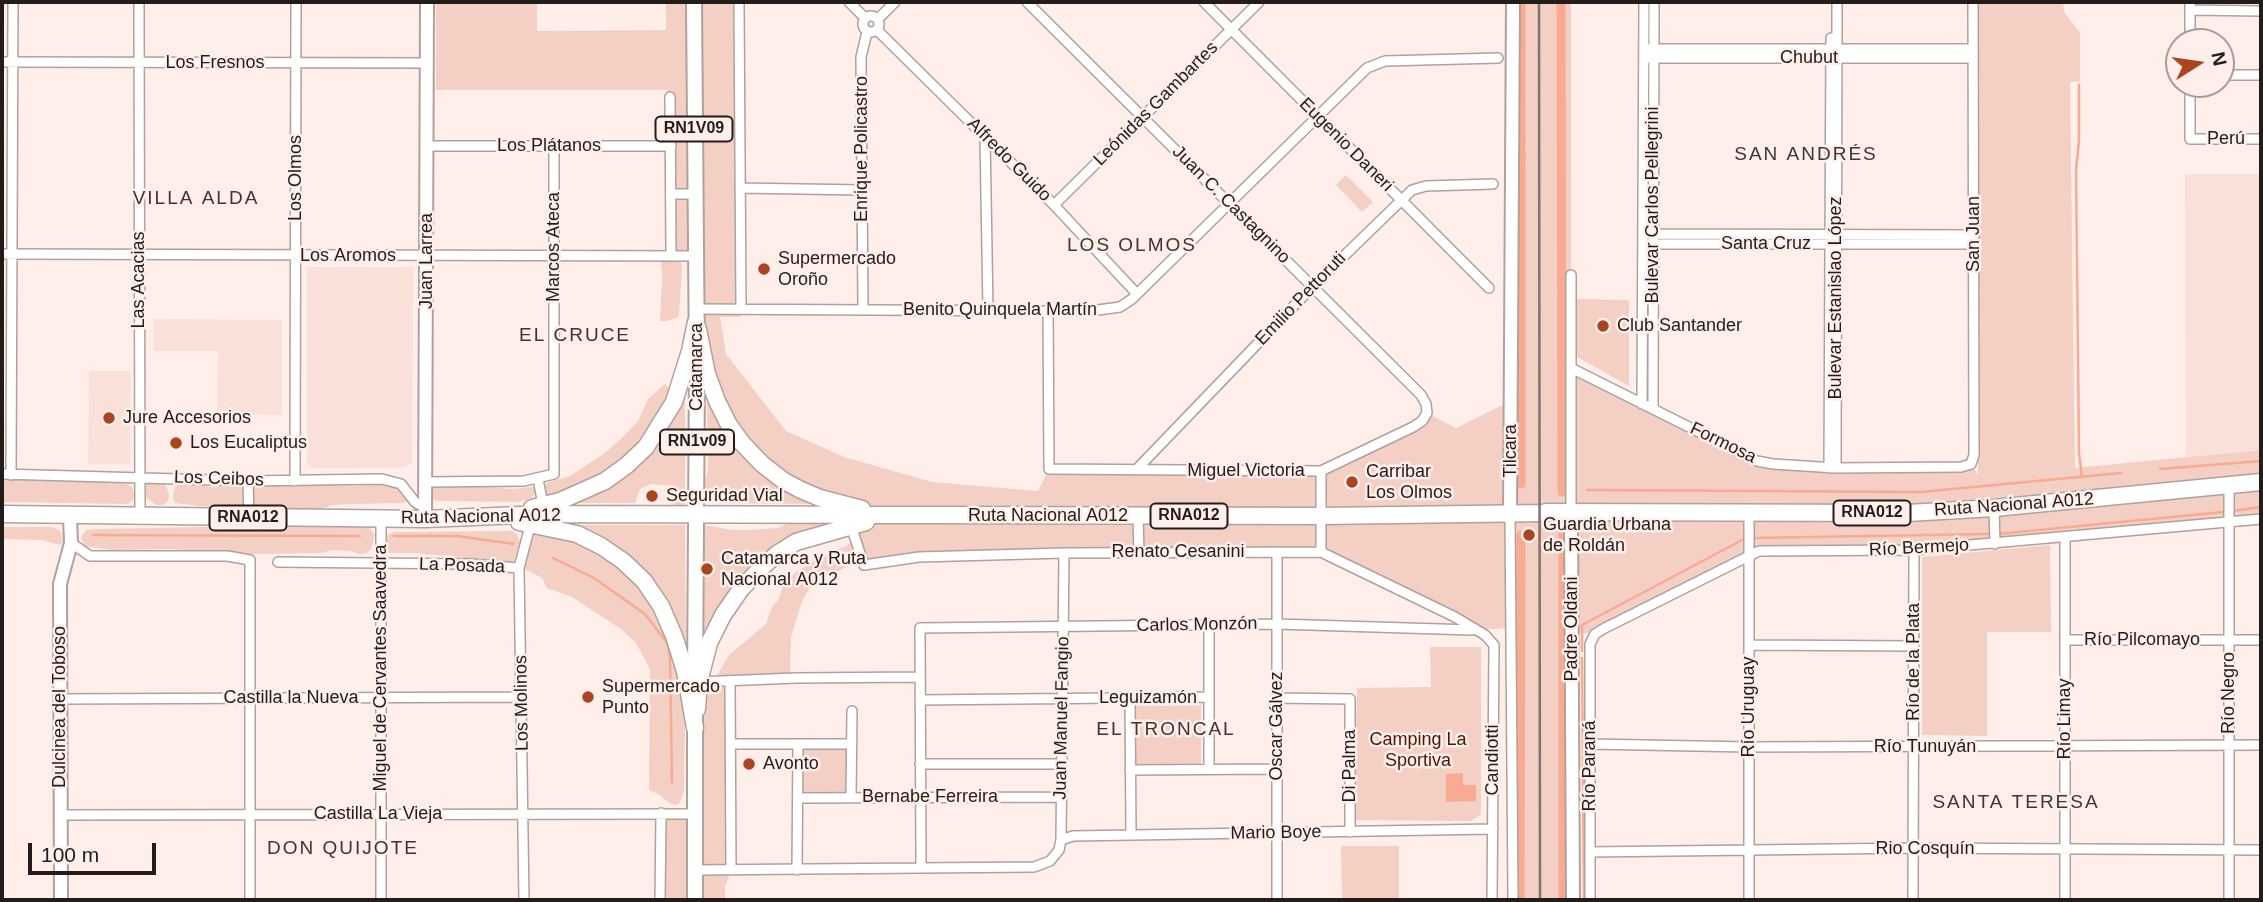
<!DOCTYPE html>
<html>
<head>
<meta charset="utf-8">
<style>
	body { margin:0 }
	#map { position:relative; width:2263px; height:902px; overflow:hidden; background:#ffeee9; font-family:Arial,sans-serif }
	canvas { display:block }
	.frame { position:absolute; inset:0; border:4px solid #221c1b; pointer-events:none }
	.north { position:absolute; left:2165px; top:28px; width:70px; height:70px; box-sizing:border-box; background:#ffeee9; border:2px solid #a79a97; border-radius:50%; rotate:78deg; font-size:19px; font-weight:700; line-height:28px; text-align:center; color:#221c1b }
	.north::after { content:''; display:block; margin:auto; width:24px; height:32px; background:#ab4421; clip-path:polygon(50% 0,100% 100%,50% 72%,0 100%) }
	.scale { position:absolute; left:28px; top:843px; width:128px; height:32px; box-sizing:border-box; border:4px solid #221c1b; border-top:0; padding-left:9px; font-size:21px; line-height:24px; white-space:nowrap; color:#221c1b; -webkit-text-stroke:5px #ffeee9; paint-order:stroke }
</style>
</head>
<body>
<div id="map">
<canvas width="2263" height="902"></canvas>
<div class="frame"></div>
<div class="north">N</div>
<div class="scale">100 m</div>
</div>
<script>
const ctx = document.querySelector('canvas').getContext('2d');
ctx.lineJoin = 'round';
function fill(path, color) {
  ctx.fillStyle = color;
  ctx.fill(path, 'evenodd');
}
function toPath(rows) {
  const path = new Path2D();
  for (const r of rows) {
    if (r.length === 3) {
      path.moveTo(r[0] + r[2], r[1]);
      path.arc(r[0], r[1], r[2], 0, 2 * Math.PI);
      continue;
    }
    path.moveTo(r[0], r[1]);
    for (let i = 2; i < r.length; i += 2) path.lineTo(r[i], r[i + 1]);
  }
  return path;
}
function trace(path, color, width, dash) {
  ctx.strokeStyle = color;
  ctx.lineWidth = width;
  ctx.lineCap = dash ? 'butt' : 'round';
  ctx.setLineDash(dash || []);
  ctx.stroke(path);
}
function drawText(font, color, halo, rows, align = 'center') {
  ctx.font = font + ' Arial,sans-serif';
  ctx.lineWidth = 5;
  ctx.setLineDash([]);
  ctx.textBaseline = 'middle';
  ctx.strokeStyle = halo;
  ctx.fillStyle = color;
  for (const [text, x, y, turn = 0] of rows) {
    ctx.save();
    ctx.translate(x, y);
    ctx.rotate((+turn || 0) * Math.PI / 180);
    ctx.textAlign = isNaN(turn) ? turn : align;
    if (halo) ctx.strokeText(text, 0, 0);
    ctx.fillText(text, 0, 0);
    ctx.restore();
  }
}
fill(toPath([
	[2185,174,2261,174,2261,450,2186,457],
	[413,267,412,464,401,468,311,468,307,463,307,267],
	[154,319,282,320,282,415,217,414,218,351,154,351],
	[89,371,131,371,130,464,88,464]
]), '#f9e0d8');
fill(toPath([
	[436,2,537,2,537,31,666,30,666,2,739,2,741,317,720,317,726,354,786,431,844,457,932,482,1038,491,1049,469,1321,471,1413,427,1427,413,1456,428,1511,401,1513,2,1571,2,1571,368,1773,464,1971,464,1978,475,1979,2,2063,2,2064,12,2080,33,2080,81,2070,82,2075,468,2261,450,2261,519,1995,544,1759,551,1595,634,1572,632,1573,900,1513,900,1511,628,1474,630,1321,552,919,557,864,565,854,537,820,498,742,443,707,374,694,257,671,256,670,97,667,90,436,90],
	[1346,175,1373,202,1362,212,1336,185],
	[661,260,676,260,681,262,682,268,679,314,677,318,666,321,660,321,662,279],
	[1577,299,1629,300,1629,386,1577,357],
	[665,384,669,388,665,400,646,436,633,452,601,480,551,496,546,493,546,483,570,476,602,455,621,439,638,421,648,399],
	[685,386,685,505,674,505,675,486,651,484,640,489,635,503,570,503,607,485],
	[707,392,718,413,816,504,706,503,705,482,708,469],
	[11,479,117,482,127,484,132,487,134,494,133,500,128,504,2,502,2,481],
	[148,481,156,484,162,483,166,486,169,495,168,501,163,505,156,505,144,496,143,482],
	[182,484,213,487,242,485,246,490,246,506,200,506,175,503,173,497,175,486],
	[305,484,355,486,383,484,398,488,405,493,408,499,407,502,401,503,353,504,332,505,319,510,253,506,250,490,253,486],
	[452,484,511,489,532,487,535,489,535,494,529,499,516,502,439,501,434,500,430,495,430,486],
	[359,524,368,526,375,535,371,549,367,553,359,554,351,551,332,550,321,553,253,554,169,549,113,550,84,546,81,537,86,530,95,529],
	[786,524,821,524,819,529,790,542,703,641,704,525,732,530,751,530,778,528],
	[571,525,685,525,686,643,681,639,667,609],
	[2,527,53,527,60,531,63,541,60,545,42,540,2,539],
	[512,531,517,534,520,542,514,561,509,565,500,565,486,560,414,553,389,553,384,550,384,540,389,534,394,532],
	[543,532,587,545,620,565,638,582,671,636,685,721,684,791,680,803,675,805,668,802,660,795,649,790,650,669,636,643,621,629,572,597,547,588,542,578,525,569,529,540,534,534],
	[852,543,859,561,812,584,802,601,791,637,790,674,721,678,717,676,729,655,766,624,772,607,779,599,782,588,791,576,810,563],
	[2050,545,2051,632,1987,632,1987,736,1922,735,1922,557],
	[1430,647,1481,647,1481,814,1471,821,1354,820,1357,688,1431,687],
	[730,681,731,870,725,887,725,900,660,900,661,813,695,814,699,682],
	[1201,705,1201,764,1136,765,1135,706],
	[802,748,846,749,846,794,802,794],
	[1341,846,1399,846,1399,900,1342,900]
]), '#f4cfc3');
fill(toPath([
	[1463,773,1463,785,1476,785,1476,801,1446,802,1446,774]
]), '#f8ab92');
trace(toPath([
	[2079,85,2079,141,2076,170,2079,453,2082,477],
	[2160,469,2261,461],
	[1587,490,1921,492,2121,473],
	[2233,511,2261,507],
	[1998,534,2223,512],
	[93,535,360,536],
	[394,536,457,536,514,544],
	[1753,538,1988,534],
	[553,558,594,578,645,614,668,644,670,658,672,782],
	[1582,651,1582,625,1744,539],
	[1582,658,1584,900]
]), '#f8ab92', 2.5);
trace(toPath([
	[1521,2,1521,484],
	[1561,2,1562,492],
	[1563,529,1563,900],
	[1520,900,1521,535]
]), '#f8ab92', 9);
const street = toPath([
	[139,2,140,517],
	[739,2,741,309],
	[849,2,865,18],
	[1027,2,1421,395,1426,404,1427,413,1422,421,1413,427,1321,471,1049,469,1048,311],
	[1204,2,1489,288],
	[2190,2,2190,42],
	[2190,10,2261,11],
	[871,24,8],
	[878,19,895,2],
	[877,30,1054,205,1137,294],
	[1649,49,1973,49],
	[1649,58,1973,58],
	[2,62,428,63],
	[2221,75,2261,75],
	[2190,84,2190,139,2261,139],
	[670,97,671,256],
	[985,136,988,310],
	[428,146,671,146],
	[740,188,862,190],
	[671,194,694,194],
	[1054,205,1259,2],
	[1650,234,1974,235],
	[1648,244,1974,244],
	[2,254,695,256],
	[1571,275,1571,512],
	[696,309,1048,311,1098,310,1120,307,1132,299,1367,68,1385,61,1498,58],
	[863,310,861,57,867,32],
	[1571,368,1757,461,1773,464,1836,468,1961,467,1971,464,1974,455,1973,2],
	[1642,404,1644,2],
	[1653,409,1654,2],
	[1829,468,1831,38],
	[1836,468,1837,2],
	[1136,470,1312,287,1412,190,1426,186,1493,184],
	[2,474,248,481,382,479,401,484,415,502,425,508],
	[11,475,13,2],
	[538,479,543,505],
	[248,481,249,518],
	[295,481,296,2],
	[425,482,524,481,554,474,554,146],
	[2229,486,2229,900],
	[1994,508,1995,544],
	[1510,513,1513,900],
	[1138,516,1139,553],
	[381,519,381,900],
	[850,523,864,565,919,557,1064,553,1321,552,1455,617,1485,635,1494,645,1492,900],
	[71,543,90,556,227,556,250,560,250,900],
	[1277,552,1277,900],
	[1321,552,1321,471],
	[278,562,471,564,519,568],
	[1209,625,1209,769],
	[2065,640,2261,640],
	[1749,645,1914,646],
	[730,681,731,870],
	[697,682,796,678,920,677],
	[1130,698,1131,835],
	[1277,698,1350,699,1350,832],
	[60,699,522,697],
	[920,700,1209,697],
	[730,744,852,744],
	[1590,744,1749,747,2261,745],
	[920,764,1062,764],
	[1130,770,1277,769],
	[798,798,1061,797],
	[851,798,852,711],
	[60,815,696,814],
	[1061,840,1073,836,1493,829],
	[1590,852,1913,848,2261,850],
	[921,868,920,628,1277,624,1472,630],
	[695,870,1034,867,1050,861,1059,850,1061,840,1064,553],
	[797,870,798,744],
	[524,900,519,568,531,522],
	[660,900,661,813],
	[1590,900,1590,644,1595,634,1603,629,1759,551,1914,550,2261,519],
	[1749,900,1749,513],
	[1913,900,1914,550],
	[2065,900,2065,537]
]);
const secondary = toPath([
	[1571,512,1573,900],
	[1510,513,1513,2],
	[425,519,427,2],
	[61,900,60,584,71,543,70,516]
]);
const primary = toPath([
	[694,2,697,369,695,682],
	[695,900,695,716]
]);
const highway = toPath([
	[698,329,707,374,717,401,729,425,742,443,762,464,784,481,801,490,820,498,862,509],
	[532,508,560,501,605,481,627,465,646,447,674,402,690,351,696,322],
	[1546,512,1908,513,1994,508,2261,482],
	[2,514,425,519,544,514,1321,516,1543,513],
	[519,522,577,534,601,546,623,561,644,581,661,606,674,636,685,671,695,728],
	[697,709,699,682,709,643,723,615,741,589,762,567,777,554,796,542,866,522]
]);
trace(street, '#b0a19c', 12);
trace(secondary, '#b0a19c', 16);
trace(primary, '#b0a19c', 18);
trace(highway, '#b0a19c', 19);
trace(street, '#fff', 9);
trace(secondary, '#fff', 12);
trace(primary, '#fff', 14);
trace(highway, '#fff', 16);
trace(toPath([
	[1539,2,1540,900]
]), '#7e7371', 2.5);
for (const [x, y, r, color] of [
	[764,269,7,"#ab4421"],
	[1603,326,7,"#ab4421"],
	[109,418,7,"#ab4421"],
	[176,443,7,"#ab4421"],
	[1352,482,7,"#ab4421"],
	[652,496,7,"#ab4421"],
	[1529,535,7,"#ab4421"],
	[707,569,7,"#ab4421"],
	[588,697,7,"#ab4421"],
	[749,764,7,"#ab4421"]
]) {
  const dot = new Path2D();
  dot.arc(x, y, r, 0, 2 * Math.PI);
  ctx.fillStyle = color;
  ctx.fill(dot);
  trace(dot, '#ffeee9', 2.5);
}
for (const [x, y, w] of [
	[694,129,77],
	[697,442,74],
	[1872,513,77],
	[1189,516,77],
	[248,518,77]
]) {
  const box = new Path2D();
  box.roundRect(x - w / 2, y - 12.5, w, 25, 5);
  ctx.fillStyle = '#ffeee9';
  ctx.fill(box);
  trace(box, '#221c1b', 2);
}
drawText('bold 16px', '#221c1b', null, [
	["RN1V09",694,129],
	["RN1v09",697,442],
	["RNA012",1872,513],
	["RNA012",1189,516],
	["RNA012",248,518]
]);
drawText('18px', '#221c1b', '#ffeee9', [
	["Chubut",1809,58],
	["Los Fresnos",215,63],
	["Leónidas Gambartes",1156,104,-45],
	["Perú",2226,139],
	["Eugenio Daneri",1346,145,45],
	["Los Plátanos",549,146],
	["Enrique Policastro",862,149,-90],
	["Alfredo Guido",1009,160,45],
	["Los Olmos",296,178,-90],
	["Juan C. Castagnino",1231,205,45],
	["Bulevar Carlos Pellegrini",1653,205,-90],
	["San Juan",1974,234,-90],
	["Santa Cruz",1766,244],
	["Marcos Ateca",554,247,-90],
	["Los Aromos",348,256],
	["Juan Larrea",427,261,-90],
	["Las Acacias",139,280,-90],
	["Bulevar Estanislao López",1836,298,-90],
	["Emilio Pettoruti",1301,299,-46],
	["Benito Quinquela Martín",1000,310],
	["Catamarca",697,367,-90],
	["Formosa",1723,443,26],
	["Tilcara",1511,451,-90],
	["Miguel Victoria",1246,471],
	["Los Ceibos",219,479,2],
	["Ruta Nacional A012",2014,505,-4],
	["Ruta Nacional A012",1048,516],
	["Ruta Nacional A012",481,517,-1],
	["Río Bermejo",1919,548,-3],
	["Renato Cesanini",1178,552],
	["La Posada",462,566,2],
	["Carlos Monzón",1197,625,-1],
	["Padre Oldani",1572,629,-90],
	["Río Pilcomayo",2142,640],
	["Río de la Plata",1914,662,-90],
	["Miguel de Cervantes Saavedra",381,668,-90],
	["Río Negro",2229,693,-90],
	["Castilla la Nueva",291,698],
	["Leguizamón",1148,698],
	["Los Molinos",522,703,-91],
	["Dulcinea del Toboso",60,707,-90],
	["Río Uruguay",1749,707,-90],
	["Juan Manuel Fangio",1062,718,-89],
	["Río Limay",2065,719,-90],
	["Oscar Gálvez",1277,726,-90],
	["Río Tunuyán",1925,747],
	["Candiotti",1493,760,-90],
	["Di Palma",1350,766,-90],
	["Río Paraná",1590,766,-90],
	["Bernabe Ferreira",930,797],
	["Castilla La Vieja",378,814],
	["Mario Boye",1276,833,-1],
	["Rio Cosquín",1925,849]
]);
drawText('18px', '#221c1b', '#ffeee9', [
	["Supermercado",778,259],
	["Oroño",778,280],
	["Club Santander",1617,326],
	["Jure Accesorios",123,418],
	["Los Eucaliptus",190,443],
	["Carribar",1366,472],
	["Los Olmos",1366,493],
	["Seguridad Vial",666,496],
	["Guardia Urbana",1543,525],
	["de Roldán",1543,546],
	["Catamarca y Ruta",721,559],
	["Nacional A012",721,580],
	["Supermercado",602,687],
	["Punto",602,708],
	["Avonto",763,764]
], 'left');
drawText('18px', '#4f1502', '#ffeee9', [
	["Camping La",1418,740],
	["Sportiva",1418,761]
]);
ctx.letterSpacing = '2px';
drawText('19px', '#403430', '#ffeee9', [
	["SAN ANDRÉS",1806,155],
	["VILLA ALDA",196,199],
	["LOS OLMOS",1132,246],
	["EL CRUCE",575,336],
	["EL TRONCAL",1166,730],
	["SANTA TERESA",2016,803],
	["DON QUIJOTE",343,849]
]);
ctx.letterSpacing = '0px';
</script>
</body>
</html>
